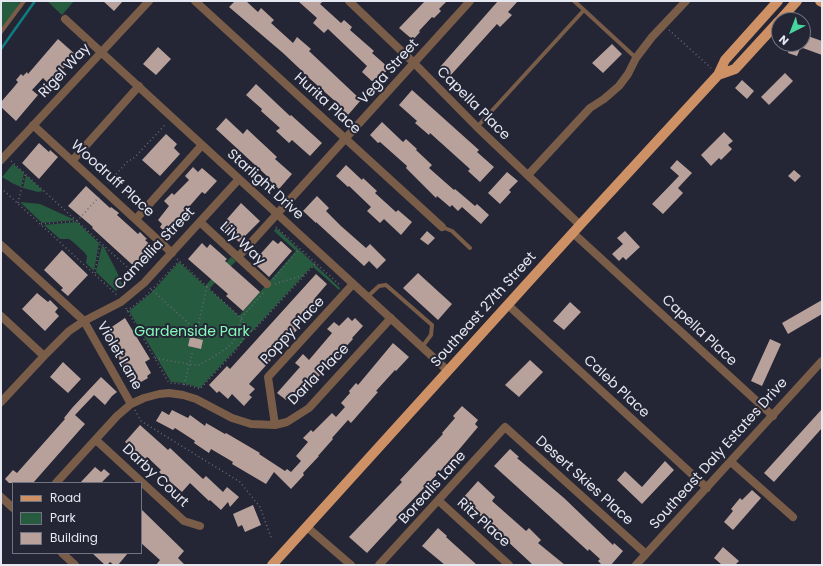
<!DOCTYPE html>
<html>
<head>
<meta charset="utf-8">
<style>
	body { margin:0 }
	#map { position:relative; width:823px; height:566px; overflow:hidden; background:#242635; font-family:Poppins,sans-serif }
	canvas { display:block }
	.frame { position:absolute; inset:0; border:2px solid #e5e7f1; pointer-events:none }
	.legend { position:absolute; left:12px; top:482px; width:130px; height:72px; box-sizing:border-box; background:#242635; border:1px solid #717380; margin:0; padding:5px 7px; list-style:none; font-size:12px; color:#e5e7f1 }
	.legend li { display:flex; align-items:center; gap:8px; height:20px }
	.legend b { width:20px; border:1px solid #717380 }
	.north { position:absolute; left:771px; top:12px; width:40px; height:40px; box-sizing:border-box; background:#242635; border:1px solid #717380; border-radius:50%; rotate:222deg; font-size:11px; font-weight:700; line-height:16px; text-align:center; color:#e5e7f1 }
	.north::after { content:''; display:block; margin:auto; width:14px; height:18px; background:#48d49d; clip-path:polygon(50% 0,100% 100%,50% 72%,0 100%) }
</style>
</head>
<body>
<div id="map">
<canvas width="823" height="566"></canvas>
<div class="frame"></div>
<ul class="legend">
<li><b style="height:5px;background:#ce9165"></b>Road</li>
<li><b style="height:11px;background:#275b3f"></b>Park</li>
<li><b style="height:11px;background:#b8a19b"></b>Building</li>
</ul>
<div class="north">N</div>
</div>
<script>
const ctx = document.querySelector('canvas').getContext('2d');
ctx.lineJoin = 'round';
function fill(path, color) {
  ctx.fillStyle = color;
  ctx.fill(path, 'evenodd');
}
function toPath(rows) {
  const path = new Path2D();
  for (const r of rows) {
    path.moveTo(r[0], r[1]);
    for (let i = 2; i < r.length; i += 2) path.lineTo(r[i], r[i + 1]);
  }
  return path;
}
function trace(path, color, width, dash) {
  ctx.strokeStyle = color;
  ctx.lineWidth = width;
  ctx.lineCap = dash ? 'butt' : 'round';
  ctx.setLineDash(dash || []);
  ctx.stroke(path);
}
function drawText(font, color, halo, rows, align = 'center') {
  ctx.font = font + ' Poppins,sans-serif';
  ctx.lineWidth = 4;
  ctx.setLineDash([]);
  ctx.textBaseline = 'middle';
  ctx.strokeStyle = halo;
  ctx.fillStyle = color;
  for (const [text, x, y, turn = 0] of rows) {
    ctx.save();
    ctx.translate(x, y);
    ctx.rotate((+turn || 0) * Math.PI / 180);
    ctx.textAlign = isNaN(turn) ? turn : align;
    if (halo) ctx.strokeText(text, 0, 0);
    ctx.fillText(text, 0, 0);
    ctx.restore();
  }
}
fill(toPath([
	[1,1,21,1,1,33],
	[47,1,74,1,62,15],
	[13,164,24,173,21,187,12,183,2,177],
	[26,175,43,191,38,192,23,188],
	[20,202,40,204,75,220,42,223],
	[77,222,99,243,94,271,86,263,87,256,84,252,73,242,69,239,60,239,44,225],
	[276,228,340,288,339,290,312,266,200,388,183,383,171,382,129,311,151,293,179,262,205,286,231,257,236,261,209,289,239,316,296,251,274,231],
	[102,245,104,247,117,272,122,284,122,286,116,291,96,272]
]), '#275b3f');
trace(toPath([
	[1,49,35,1]
]), '#0c7d83', 2.5);
fill(toPath([
	[103,1,123,1,114,11],
	[235,1,246,1,258,12,261,8,274,20,271,23,293,43,297,37,311,49,309,51,361,100,348,115,335,103,336,102,300,70,301,70,283,53,229,7],
	[298,1,323,1,320,4,341,23,344,20,352,27,350,30,374,51,372,53,389,68,375,84,362,72,367,66,328,29,324,33,313,23,317,18],
	[425,1,447,1,439,9,441,11,434,18,432,17,419,31,420,32,413,40,399,28],
	[498,1,518,1,508,12,512,15,500,27,497,24,450,76,440,67],
	[805,35,822,41,822,55,800,47,802,44,803,44],
	[58,39,76,55,49,84,43,78,32,90,38,95,16,121,1,107,1,102,14,87,18,82,16,80,21,74,23,76,27,72,28,74],
	[612,44,622,54,603,73,592,63],
	[791,44,802,44,797,56,788,53],
	[158,47,171,59,156,75,143,64],
	[785,73,793,81,769,105,761,97],
	[742,80,754,91,747,99,735,88],
	[256,84,290,116,291,115,322,143,310,156,292,140,289,143,276,131,280,128,261,111,262,109,246,95],
	[412,90,479,150,477,152,494,167,480,182,468,171,470,169,430,133,429,135,415,123,417,121,399,105],
	[226,118,243,134,247,129,277,157,275,159,292,174,279,189,266,177,267,176,216,129],
	[382,122,403,142,406,139,417,149,416,150,432,165,429,168,454,190,455,189,475,206,477,204,489,215,481,224,462,207,458,211,452,205,450,207,437,196,436,198,406,168,407,166,380,142,378,143,370,135],
	[724,132,733,141,728,145,732,149,721,160,719,158,711,166,701,155],
	[166,134,177,144,174,148,180,154,160,176,142,160],
	[39,143,49,152,50,150,58,157,39,179,22,163],
	[677,160,692,173,678,188,683,193,663,214,652,204,679,176,670,168],
	[346,165,362,180,363,178,377,191,375,193,396,212,398,210,412,222,401,235,384,219,380,223,367,211,371,207,349,186,348,187,336,176],
	[193,167,198,172,202,168,217,181,205,194,202,192,188,208,191,211,167,234,160,227,162,224,158,220,169,206,164,201,172,193,174,195,189,180,185,176],
	[794,170,801,176,795,182,788,176],
	[507,172,518,181,509,190,511,192,500,204,488,193],
	[86,186,110,208,111,207,119,213,117,215,138,234,140,232,147,239,145,240,155,249,137,269,92,228,93,227,68,206],
	[317,196,329,208,326,211,341,226,366,248,370,244,386,260,377,269,369,261,364,266,316,222,316,223,303,211],
	[241,203,260,221,239,242,221,226],
	[427,231,435,238,428,245,420,239],
	[625,231,640,247,626,260,623,257,619,261,612,254,623,244,617,238],
	[273,240,278,244,281,241,292,251,269,277,257,266,261,262,256,259],
	[202,243,207,248,210,244,227,259,225,261,260,292,243,311,226,296,228,294,188,259],
	[62,250,88,275,68,296,61,290,63,288,44,270],
	[418,273,452,304,438,320,403,288],
	[316,274,327,284,315,298,320,303,311,314,308,312,294,327,297,330,283,346,277,341,265,355,271,360,249,384,255,389,249,395,252,397,244,406,232,394,228,399,219,391,217,393,209,385,227,366,230,369],
	[37,293,48,302,50,300,58,308,55,312,59,316,45,331,22,309],
	[822,300,822,314,788,334,782,323],
	[570,302,581,312,564,330,553,321],
	[348,317,352,321,355,318,363,326,352,338,353,339,311,385,310,384,297,398,292,394,286,400,277,393,300,367,295,363,303,354,309,360,332,333,327,329,334,322,339,326],
	[125,318,150,359,145,362,151,373,147,376,148,378,134,386,128,376,129,375,103,333],
	[190,337,203,340,201,349,188,346],
	[770,339,781,344,762,386,751,381],
	[393,343,409,357,396,371,395,370,376,391,378,392,351,423,348,420,332,438,333,439,318,456,319,456,303,473,304,475,291,489,274,472,266,484,232,464,233,462,211,449,209,453,194,443,195,441,175,428,173,430,156,421,162,411,169,415,172,410,188,418,190,415,205,426,206,423,225,434,226,433,260,453,259,454,285,471,287,469,291,472,301,461,296,456,308,442,303,438,311,430,313,432,332,413,336,417,345,407,341,403,350,393,349,391,356,383,358,385],
	[530,360,543,372,519,397,505,385],
	[63,362,81,379,68,393,50,377],
	[101,377,117,392,112,396,105,405,94,395,75,415,85,424,33,483,9,483,5,479,13,470,17,473,65,419,64,418,72,408],
	[462,406,478,420,475,424,478,427,446,465,400,513,402,515,367,553,349,537,402,482,400,480,443,434,442,433,455,418,453,416],
	[822,409,822,428,774,482,764,473],
	[140,425,168,450,170,448,203,479,206,476,223,492,227,487,239,497,230,507,228,502,221,510,210,500,209,501,190,483,182,492,159,472,161,470,147,457,145,459,125,442],
	[510,449,519,457,517,458,564,498,613,545,614,543,623,551,611,565,602,565,598,561,600,559,589,549,588,551,494,466],
	[665,461,674,470,642,504,617,480,625,471,642,487],
	[95,467,101,472,104,469,110,474,101,483,80,483],
	[478,481,495,497,492,501,526,531,529,528,541,540,538,543,565,565,533,565,462,499],
	[752,490,761,498,733,530,724,522,733,511,731,509,740,498,742,500],
	[253,505,261,525,245,532,242,525,238,527,233,514],
	[141,509,184,551,178,558,185,565,156,565,160,560,141,543],
	[438,528,447,536,446,537,477,565,445,565,422,546],
	[723,547,739,561,735,565,722,565,714,558],
	[92,553,128,553,118,565,114,565,110,562,107,565,105,565]
]), '#b8a19b');
trace(toPath([
	[669,30,711,68],
	[11,161,138,277],
	[108,183,128,161,133,159,165,125],
	[1,188,117,295],
	[18,203,25,174],
	[41,224,77,221,99,197],
	[276,227,341,286],
	[177,259,241,318,250,332],
	[95,273,100,244],
	[273,279,299,249],
	[275,284,304,275],
	[150,288,197,331,207,286],
	[126,308,169,383,184,384,200,389,237,349,246,334,254,330,316,263],
	[127,311,145,297,179,261],
	[155,358,193,365,199,365,210,359,227,348,234,341,239,330,241,318,264,292],
	[184,385,193,350],
	[135,410,141,421,240,482,260,507,272,540]
]), '#676977', 1.5, [1, 3]);
trace(toPath([
	[574,1,584,10],
	[1,32,24,1],
	[477,127,584,10,636,58],
	[442,227,452,231,470,248],
	[367,297,379,286,386,285,432,325,431,335,422,347]
]), '#7a5d48', 4);
trace(toPath([
	[195,1,442,227],
	[349,1,414,63,477,127,580,225],
	[65,19,447,370],
	[33,125,172,253],
	[1,160,149,1],
	[72,161,139,86],
	[528,175,590,108,604,99,619,86,628,74,636,58,652,37,686,1],
	[136,219,202,145],
	[200,222,267,284],
	[573,233,773,416],
	[1,245,84,321,131,404],
	[238,257,470,1],
	[508,305,707,488],
	[1,316,44,356],
	[1,402,44,356,69,331,84,321,121,302,144,283,239,179],
	[275,425,268,377,353,284],
	[96,440,184,521,200,526],
	[731,462,793,517],
	[56,483,117,416,131,404,144,398,159,394,169,393,183,395,196,399,232,418,251,424,275,425,287,422,309,408,391,318],
	[1,497,13,508],
	[439,501,509,565],
	[307,527,351,565],
	[62,553,75,565],
	[379,565,505,427,646,554],
	[636,565,822,361]
]), '#7a5d48', 8);
trace(toPath([
	[820,1,822,2],
	[780,20,797,1],
	[718,75,735,69,779,21],
	[272,565,580,225,718,75,725,60,778,1]
]), '#ce9165', 10);
drawText('14px', '#e5e7f1', '#242635', [
	["Rigel Way",65,71,-47],
	["Vega Street",389,72,-48],
	["Hurita Place",327,104,42],
	["Capella Place",473,104,45],
	["Woodruff Place",112,179,42],
	["Starlight Drive",265,185,42],
	["Lily Way",242,244,43],
	["Camellia Street",155,249,-46],
	["Southeast 27th Street",484,310,-48],
	["Poppy Place",293,331,-47],
	["Capella Place",699,331,43],
	["Violet Lane",119,356,60],
	["Darla Place",319,375,-45],
	["Caleb Place",616,387,43],
	["Southeast Daly Estates Drive",719,454,-48],
	["Darby Court",155,476,43],
	["Desert Skies Place",584,481,42],
	["Borealis Lane",433,488,-48],
	["Ritz Place",483,523,42]
]);
drawText('14px', '#86fbba', '#242635', [
	["Gardenside Park",192,332]
]);
</script>
</body>
</html>
